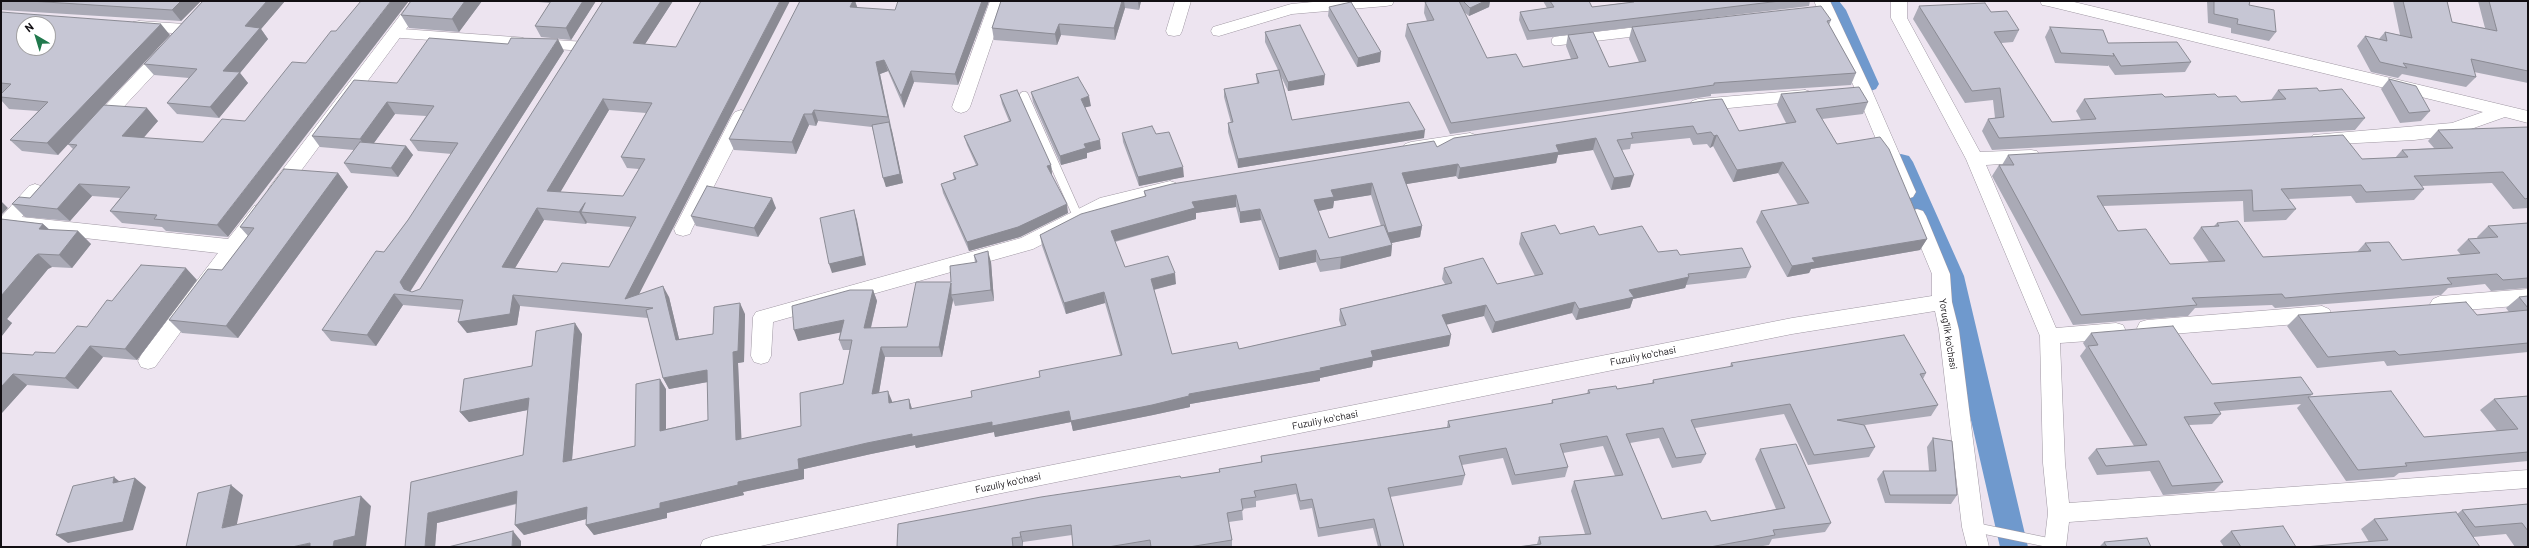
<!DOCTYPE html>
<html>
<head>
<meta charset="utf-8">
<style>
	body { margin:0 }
	#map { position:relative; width:2529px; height:548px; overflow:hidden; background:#ede4f0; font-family:Barlow,sans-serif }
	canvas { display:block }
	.frame { position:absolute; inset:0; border:2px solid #120f13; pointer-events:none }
	.north { position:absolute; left:16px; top:16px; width:40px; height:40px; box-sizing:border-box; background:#fff; border:1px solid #a09fa1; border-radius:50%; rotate:322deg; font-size:11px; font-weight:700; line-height:16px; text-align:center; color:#120f13 }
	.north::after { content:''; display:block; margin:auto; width:14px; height:18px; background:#21794d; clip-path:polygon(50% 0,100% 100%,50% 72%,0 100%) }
</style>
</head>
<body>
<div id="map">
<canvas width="2529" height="548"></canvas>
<div class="frame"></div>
<div class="north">N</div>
</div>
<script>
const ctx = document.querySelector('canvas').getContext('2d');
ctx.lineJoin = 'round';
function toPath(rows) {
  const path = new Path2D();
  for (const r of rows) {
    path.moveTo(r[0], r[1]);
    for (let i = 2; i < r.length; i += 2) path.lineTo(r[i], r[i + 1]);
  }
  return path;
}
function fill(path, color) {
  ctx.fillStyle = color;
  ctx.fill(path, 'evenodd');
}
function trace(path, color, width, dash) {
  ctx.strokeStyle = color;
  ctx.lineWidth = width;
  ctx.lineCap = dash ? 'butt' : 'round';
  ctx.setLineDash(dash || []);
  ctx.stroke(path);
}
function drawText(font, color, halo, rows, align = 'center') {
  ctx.font = font + ' Barlow,sans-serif';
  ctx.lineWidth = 3.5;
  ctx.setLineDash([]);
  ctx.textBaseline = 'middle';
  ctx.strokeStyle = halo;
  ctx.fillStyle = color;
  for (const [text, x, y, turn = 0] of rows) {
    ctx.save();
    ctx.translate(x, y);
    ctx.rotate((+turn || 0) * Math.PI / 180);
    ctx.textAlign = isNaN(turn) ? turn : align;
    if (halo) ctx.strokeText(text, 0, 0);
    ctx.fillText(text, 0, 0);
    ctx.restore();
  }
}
fill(toPath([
	[1817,1,1839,1,1846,10,1879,84,1876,89,1868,92,1860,89,1828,16,1817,1],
	[1901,154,1909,156,1913,162,1964,276,2028,547,2000,547,1938,276,1889,162,1893,156,1901,154]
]), '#6f99cd');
const service = toPath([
	[395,33,521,42],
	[1556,41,1642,31],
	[548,44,578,46],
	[1024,96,1078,217],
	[1973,527,2055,544]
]);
const minor = toPath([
	[411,1,427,1,283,195,277,197,271,195,268,190,271,185,411,1],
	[990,1,1006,1,970,107,967,111,961,113,955,111,952,107,990,1],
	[1175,1,1191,1,1182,31,1180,35,1174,36,1168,35,1166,31,1175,1],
	[1324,1,1394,1,1392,5,1386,6,1292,14,1219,36,1213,35,1211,31,1213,27,1291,4,1324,1],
	[1814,1,1830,1,1872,91,1916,192,1913,197,1907,199,1901,197,1898,192,1856,91,1814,1],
	[1891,1,1907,1,1907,18,1980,152,2031,150,2037,151,2040,156,2037,161,2031,162,1986,165,2056,328,2116,323,2123,325,2126,331,2123,337,2116,339,2060,343,2065,463,2069,503,2528,470,2528,488,2069,522,2066,547,2044,547,2048,513,2043,463,2040,336,1966,159,1891,18,1891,1],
	[2040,1,2070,1,2528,111,2528,123,2505,117,2454,135,2414,140,2319,145,2313,143,2310,139,2313,135,2452,123,2483,112,2048,6,2042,5,2040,1],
	[139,21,185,24,191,25,193,29,191,33,185,34,133,30,131,26,133,22,139,21],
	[166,45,172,47,174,51,172,55,103,129,97,131,91,129,88,125,91,121,160,47,166,45],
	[1805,90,1811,92,1814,96,1811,100,1698,111,1692,109,1689,105,1692,101,1698,99,1805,90],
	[741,110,747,112,750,116,692,229,690,234,683,236,676,234,674,229,732,116,735,112,741,110],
	[1470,133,1476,135,1479,139,1476,143,1411,154,1405,152,1402,148,1405,144,1411,142,1470,133],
	[1170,181,1176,183,1179,188,1176,193,1111,209,1033,249,773,322,771,356,768,362,761,364,754,362,751,356,753,317,756,312,1021,238,1100,198,1170,181],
	[35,184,41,186,44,191,22,217,228,239,254,206,260,204,266,206,269,211,155,367,148,369,141,367,138,361,141,355,218,253,22,231,14,226,8,234,1,236,1,217,29,186,35,184],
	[1917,209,1923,211,1926,216,1950,274,1952,302,1959,330,1984,527,1989,547,1967,547,1962,527,1939,330,1935,311,1792,334,992,495,756,547,700,547,703,540,711,537,992,477,1792,318,1932,296,1932,274,1908,216,1911,211,1917,209],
	[2528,289,2528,305,2440,312,2433,309,2430,304,2433,299,2440,296,2528,289],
	[2322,306,2329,309,2332,314,2329,319,2322,322,2147,336,2140,334,2137,328,2140,322,2147,320,2322,306]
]);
trace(service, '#9f97a2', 10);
trace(minor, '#9f97a2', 1);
trace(service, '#fff', 9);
fill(minor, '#fff');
fill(toPath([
	[1,1,199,1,200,2,181,21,1,10],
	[203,1,285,1,261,29,268,39,240,73,248,83,219,118,177,114,167,103,189,78,154,75,144,64],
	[411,1,482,1,459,32,409,28,401,15],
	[527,1,596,1,571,40,541,37,535,26,550,3],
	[603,1,673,1,645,44,676,47,639,294,669,297,679,339,713,334,745,314,744,362,738,363,741,439,801,426,843,384,850,350,843,350,839,340,840,332,798,341,873,290,877,301,871,328,907,327,951,282,975,263,974,255,991,262,994,301,955,306,953,300,942,357,885,357,879,393,892,402,909,399,912,409,972,397,1120,355,1105,303,1066,314,1042,246,1040,235,1145,197,1144,191,1437,147,1710,100,1739,131,1786,123,1777,105,1781,94,1868,102,1863,114,1822,119,1837,144,1927,239,1920,250,1811,269,1809,273,1787,277,1756,222,1761,211,1798,205,1778,173,1733,182,1713,146,1710,148,1707,144,1693,145,1690,138,1631,144,1630,149,1622,150,1630,187,1611,190,1593,150,1558,155,1556,163,1458,179,1456,176,1406,184,1422,226,1420,237,1391,243,1392,245,1391,256,1340,269,1320,272,1316,262,1279,270,1261,220,1240,223,1236,207,1196,213,1196,219,1115,242,1125,267,1176,284,1154,290,1172,354,1239,349,1341,326,1339,320,1340,309,1445,284,1442,279,1444,268,1497,284,1535,276,1519,244,1521,233,1599,235,1658,252,1680,255,1751,267,1746,278,1686,285,1685,288,1633,299,1630,308,1576,320,1572,313,1492,333,1484,316,1446,324,1451,335,1449,346,1373,361,1372,367,1320,378,1320,381,1190,404,1190,407,1153,415,1073,431,1071,422,995,437,994,432,916,448,915,445,871,454,804,469,804,479,743,492,744,495,667,513,667,518,594,535,586,525,586,519,524,535,515,525,517,504,437,523,435,547,405,547,523,455,528,410,469,422,460,412,582,334,572,460,635,446,666,389,666,429,708,420,708,382,669,389,663,378,648,318,520,306,517,325,467,333,461,310,403,305,376,346,331,341,322,330,384,252,408,220,452,154,418,151,410,140,426,116,395,114,374,143,406,146,413,155,398,177,351,173,344,163,354,150,320,147,312,136,397,83,564,51,410,292,412,292,420,289],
	[609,110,646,113,621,157,627,168,639,169,623,196,560,192],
	[1371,195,1381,226,1329,238,1318,211,1333,208,1334,201],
	[544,220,586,224,587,222,587,223,631,227,609,267,557,272,515,268],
	[855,1,857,8,895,10,989,1,958,85,914,82,904,108,888,71,880,74,903,183,886,187,872,127,818,121,816,126,809,125,796,154,734,150,729,139],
	[1001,1,1141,1,1139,10,1125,8,1115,40,1061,35,1057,45,994,40,992,28],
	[1431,1,1490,1,1489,7,1469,16,1464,12,1487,58,1523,67,1571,59,1566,46,1568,35,1527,40,1519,20,1520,12,1547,8,1543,1,1589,1,1592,7,1631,2,1631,1,1810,1,1809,6,1593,32,1609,67,1639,62,1629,39,1632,27,1831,20,1829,25,1856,73,1851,85,1711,94,1711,96,1450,134,1405,36,1407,24,1427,21,1424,13,1425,2],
	[2207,1,2250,1,2249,5,2276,32,2269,41,2231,33,2231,28,2208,23],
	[2393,1,2447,1,2452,22,2485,28,2478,1,2528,1,2528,83,2474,72,2476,77,2466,87,2402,74,2398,78,2371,72,2357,46,2365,36,2379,39,2385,32,2400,35],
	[1919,6,1991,12,2019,30,2013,42,2001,43,2052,122,2081,120,2076,111,2084,99,2165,97,2218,97,2241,102,2271,100,2278,90,2319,91,2365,118,2355,130,1992,150,1982,131,1988,119,1995,118,1993,100,1965,103,1913,19],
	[1329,7,1380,62,1357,67,1328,16],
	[1,12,170,35,104,105,158,121,143,138,228,237,166,231,162,227,122,223,110,211,120,198,92,196,70,221,25,217,12,204,30,198,73,149,68,144,89,121,58,155,22,151,10,140,38,111,9,109,1,100,1,94,2,93,1,93],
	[2050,27,2108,43,2191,62,2185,72,2115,75,2108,65,2108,66,2055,63,2045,37],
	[1265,32,1324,85,1288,91,1281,76,1292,120,1424,138,1238,168,1228,132,1228,123,1231,123,1224,97,1224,89,1257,84,1256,74,1278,70,1265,42],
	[2389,79,2430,111,2421,121,2400,123,2381,89],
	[1031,92,1091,106,1085,107,1101,149,1087,153,1087,158,1061,165,1033,102],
	[1000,95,1051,165,1052,174,1051,174,1068,213,1020,237,969,251,943,193,941,184,954,179,953,173,976,165,967,145,964,136,1009,121,1002,104],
	[2528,127,2528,208,2513,209,2492,183,2422,186,2424,189,2414,200,2356,203,2351,196,2288,199,2296,209,2286,220,2244,222,2243,201,2103,206,2118,231,2170,264,2209,262,2193,238,2201,227,2214,226,2217,223,2263,257,2357,252,2365,243,2402,260,2461,255,2457,250,2468,239,2478,239,2477,237,2488,226,2528,223,2528,288,2491,291,2485,284,2448,288,2441,295,2275,308,2272,305,2195,308,2188,316,2073,325,1992,176,1999,165,2002,165,2008,155,2362,159,2395,158,2402,150,2434,148,2428,141,2438,130],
	[1122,133,1156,134,1184,177,1139,186,1123,142],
	[338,173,348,187,238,338,182,333,169,320,222,270,248,236,240,227],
	[776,208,758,237,696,226,691,216],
	[1,219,43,224,50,230,78,231,91,244,72,268,52,267,48,269,7,319,12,323,1,337],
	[197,280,137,360,103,357,78,389,27,385,1,414,1,353,33,355,55,353,87,327],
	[2528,296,2528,352,2387,366,2384,361,2317,368,2287,326,2298,315,2477,315,2509,312,2506,308,2519,297],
	[2091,333,2212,384,2313,394,2309,397,2424,437,2497,431,2480,410,2494,399,2528,396,2528,461,2399,473,2394,477,2346,481,2297,408,2301,404,2220,411,2221,414,2212,424,2189,425,2223,482,2214,491,2163,495,2150,471,2097,475,2088,458,2096,449,2134,446,2080,356,2086,348,2083,343],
	[1731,363,1926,373,1923,379,1938,405,1931,416,1865,425,1875,447,1869,457,1808,465,1784,414,1695,428,1706,454,1701,463,1672,468,1659,438,1630,443,1662,519,1711,521,1776,509,1755,459,1760,449,1831,523,1825,532,1772,539,1769,545,1757,547,1517,547,1537,544,1539,537,1585,534,1571,491,1574,481,1615,476,1603,446,1563,453,1568,467,1565,477,1512,485,1503,458,1462,465,1465,475,1462,485,1390,497,1404,547,1378,547,1373,528,1318,537,1312,508,1300,510,1296,494,1256,501,1256,507,1242,509,1243,520,1229,522,1232,540,1232,547,1073,547,1072,535,1023,542,1023,546,1020,547,897,547,1181,478,1219,472,1219,469,1261,462,1261,456,1447,427,1448,421,1551,404,1552,400,1587,394,1588,390,1617,389,1652,383,1653,380,1730,367],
	[1933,438,1957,495,1951,504,1885,503,1877,479,1883,471,1929,471,1927,447],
	[2528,504,2528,547,2515,547,2506,534,2473,537,2369,542,2361,529,2374,519,2457,514,2462,510],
	[2231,531,2296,547,2224,547,2220,541],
	[2104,542,2151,547,2099,547]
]), '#aaaab6');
fill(toPath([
	[181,1,199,1,200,2,181,21,172,10],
	[267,1,285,1,261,29,268,39,240,73,248,83,219,118,210,107,223,71,245,26],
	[391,1,409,1,228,237,217,225],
	[465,1,482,1,459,32,452,19],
	[583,1,596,1,571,40,566,28],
	[661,1,673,1,638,55,633,43],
	[780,1,790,1,633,306,625,299],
	[847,1,855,1,858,9,853,19],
	[982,1,989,1,958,85,955,74],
	[1122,1,1124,1,1125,8,1115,40,1114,28],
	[1138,1,1141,1,1139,10],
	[1485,1,1490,1,1489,7,1469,16,1470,8],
	[161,24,170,35,58,155,47,143],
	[1059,24,1061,35,1057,45,1055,34],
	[558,39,564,51,409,293,404,289,400,282],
	[1381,52,1380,62,1357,67,1358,58],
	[884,60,888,71,880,74,891,128,888,117,876,62],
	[911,71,914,82,904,108,901,96],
	[1325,75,1324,85,1288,91,1288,82],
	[1089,96,1091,106,1083,108,1081,99],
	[603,99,609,110,554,203,547,191],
	[387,102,395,114,368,151,360,139],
	[147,108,158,121,134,149,122,136],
	[814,110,818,121,816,126,812,114],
	[804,114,809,125,796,154,792,142],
	[889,122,892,131,903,183,886,187,883,178],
	[1425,130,1424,138,1238,168,1238,159],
	[1717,135,1713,146,1710,148,1714,136],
	[1596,138,1593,150,1558,155,1556,163,1458,179,1460,168,1556,145],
	[1100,140,1101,149,1087,153,1087,158,1061,165,1060,156,1084,144],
	[406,146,413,155,398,177,391,168],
	[1783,162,1778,173,1733,182,1737,170],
	[1458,164,1456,176,1401,185,1402,173],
	[1051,165,1052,174,1049,175,1047,166],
	[1183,167,1184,177,1139,186,1138,177],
	[338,173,348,187,238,338,226,326],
	[1634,175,1630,187,1611,190,1614,178],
	[1372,183,1371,195,1334,201,1333,208,1313,212,1314,200,1331,190],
	[79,184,92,196,70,221,57,209],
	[1236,195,1236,207,1196,213,1196,219,1112,242,1111,231,1192,202],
	[772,198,776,208,758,237,754,228],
	[1,201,8,208,1,215],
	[585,203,581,212,587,222,586,224,579,212],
	[1067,204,1068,213,1020,237,969,251,967,242],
	[537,208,544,220,509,278,502,267],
	[1260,209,1261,220,1240,223,1240,212],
	[854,210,857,220,866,265,832,273,829,264],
	[43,224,57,237,39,229],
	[1422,226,1420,237,1387,244,1388,233],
	[78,231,91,244,72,268,59,255],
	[1927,239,1920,250,1811,269,1809,273,1787,277,1792,266,1812,258],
	[1392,245,1391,256,1340,269,1341,257],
	[1316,250,1316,262,1279,270,1279,258],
	[988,251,991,262,994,301,991,290],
	[38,254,52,267,48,269,7,319,12,323,1,337,1,296,35,256],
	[186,268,197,280,137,360,125,349],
	[1175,273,1176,284,1152,290,1151,279],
	[1689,277,1685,288,1633,299,1630,308,1576,320,1579,309,1629,290],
	[951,283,951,295,953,300,942,357,939,347],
	[663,286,669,297,682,351,676,340],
	[873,290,877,301,868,339,864,328],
	[1104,292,1105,303,1066,314,1064,303],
	[394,294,403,305,376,346,367,335],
	[513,295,520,306,517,325,467,333,458,322],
	[1575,302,1572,313,1492,333,1495,322],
	[740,303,745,314,744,362,738,363,742,450,736,440,733,352],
	[1486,305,1484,316,1441,326,1442,315],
	[844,320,848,331,798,341,794,330],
	[575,323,582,334,571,472,563,462],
	[1451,335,1449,346,1373,361,1372,367,1320,378,1320,381,1190,404,1190,407,1153,415,1073,431,1071,422,995,437,994,432,916,448,915,445,871,454,804,469,804,479,743,492,744,495,667,513,667,518,594,535,586,525,660,503,738,482,798,459,867,443,912,434,992,422,1189,394,1320,368,1371,351],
	[90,346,103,357,78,389,65,378],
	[881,347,885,357,877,404,872,394],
	[707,370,713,381,669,389,663,378],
	[13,374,27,385,1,414,1,387],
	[660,379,666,389,666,441,660,431],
	[888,391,892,401,893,413,889,403],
	[529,398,537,408,469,422,460,412],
	[909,399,912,409,910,409],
	[114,477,125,486,113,483],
	[135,478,146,487,133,530,68,543,56,535],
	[231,485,243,495,234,538,222,528],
	[517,491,526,501,437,523,435,547,425,547,428,513],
	[361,496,371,506,366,546,362,547,333,547,334,541],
	[587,507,594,517,524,535,515,525],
	[513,531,521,541,521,547,512,547],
	[1020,532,1023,542,1023,546,1021,537],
	[310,543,315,547,292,547]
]), '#8b8b94');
const building = toPath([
	[30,1,181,1,172,10,30,1],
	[203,1,267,1,245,26,260,28,223,71,240,72,210,107,167,103,197,69,144,64,203,1],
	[361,1,391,1,217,225,154,219,157,215,110,211,130,187,79,184,57,209,12,204,19,197,30,198,77,145,68,144,104,105,147,108,122,136,203,142,222,119,245,121,292,62,306,63,331,31,336,31,361,1],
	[411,1,465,1,452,19,401,15,411,1],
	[551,1,583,1,566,28,535,26,551,1],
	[603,1,661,1,633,43,676,47,701,1,780,1,625,299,663,286,676,340,713,334,714,307,740,303,738,351,733,352,736,440,801,426,800,393,843,384,852,340,839,340,844,320,794,330,792,306,850,290,873,290,864,328,907,327,916,282,951,282,950,266,977,262,974,255,988,251,991,290,951,295,951,283,939,347,881,347,872,394,888,391,889,403,909,399,910,409,972,397,971,391,1040,377,1039,371,1122,355,1104,292,1064,303,1040,235,1081,214,1146,196,1144,191,1172,184,1434,141,1437,147,1454,138,1710,100,1722,99,1739,131,1796,122,1781,94,1859,87,1868,102,1816,109,1837,144,1880,137,1889,149,1927,239,1812,258,1815,262,1792,266,1761,211,1809,203,1783,162,1737,170,1717,135,1714,136,1711,132,1697,134,1693,126,1631,133,1633,138,1617,140,1634,175,1614,178,1596,138,1556,145,1559,152,1460,168,1458,164,1402,173,1422,226,1388,233,1372,183,1331,190,1334,197,1314,200,1329,238,1384,225,1392,245,1341,257,1320,260,1316,250,1279,258,1260,209,1240,212,1236,195,1192,202,1195,208,1111,231,1125,267,1168,256,1175,273,1151,279,1172,354,1237,342,1239,349,1346,325,1340,309,1452,283,1444,268,1483,258,1497,284,1543,274,1521,233,1555,225,1560,234,1594,226,1599,235,1642,226,1658,252,1677,250,1680,255,1742,248,1751,267,1688,274,1689,277,1629,290,1634,297,1579,309,1575,302,1495,322,1486,305,1442,315,1451,335,1371,351,1373,357,1320,368,1321,370,1189,394,1189,396,1152,405,1071,421,1069,411,992,426,992,422,912,437,912,434,867,443,798,459,799,469,738,482,738,485,660,503,660,508,586,525,587,507,515,525,517,491,428,513,425,547,405,547,411,482,523,455,529,398,460,412,464,379,532,366,536,331,575,323,563,462,635,446,636,384,660,379,660,431,708,420,707,370,663,378,646,310,653,308,513,295,510,314,458,322,463,300,394,294,367,335,322,330,376,251,384,252,408,220,458,143,410,140,434,106,387,102,360,139,312,136,354,80,397,83,429,38,508,44,511,38,558,39,400,282,404,289,412,292,420,289,603,1],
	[603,99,652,103,621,157,645,159,623,196,547,191,603,99],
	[585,203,581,212,636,217,609,267,562,263,557,272,502,267,537,208,579,212,585,203],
	[800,1,853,1,850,7,895,10,898,1,982,1,955,74,911,71,901,96,884,60,876,62,888,117,814,110,812,114,804,114,792,142,729,139,800,1],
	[1001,1,1122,1,1114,28,1059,24,1055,34,992,28,1001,1],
	[1431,1,1459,1,1487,58,1516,54,1523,67,1578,58,1568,35,1593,32,1609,67,1646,61,1632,27,1821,6,1831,20,1827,21,1856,73,1714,83,1714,85,1451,123,1407,24,1434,20,1425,2,1431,1],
	[1463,1,1485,1,1470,8,1463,1],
	[1550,1,1589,1,1592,7,1634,2,1633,1,1780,1,1529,31,1520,12,1554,7,1550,1],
	[2214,1,2250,1,2249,5,2274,10,2276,32,2237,24,2238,19,2214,14,2214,1],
	[2403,1,2447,1,2452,22,2497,31,2489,1,2528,1,2528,71,2471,59,2476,77,2403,63,2407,68,2380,62,2365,36,2387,41,2385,32,2412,38,2403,1],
	[1351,2,1381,52,1358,58,1329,7,1351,2],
	[1985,3,1991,12,2007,11,2019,30,1994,32,2052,122,2096,119,2084,99,2162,94,2165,97,2215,94,2218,97,2236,96,2241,102,2286,99,2278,90,2317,88,2319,91,2342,89,2365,118,1999,138,1988,119,2004,117,2000,88,1972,91,1919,6,1985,3],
	[1,12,161,24,47,143,10,140,48,102,1,97,1,94,11,84,1,83,1,12],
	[24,24,48,24,48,48,24,48,24,24],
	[1300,25,1325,75,1288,82,1265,32,1300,25],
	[2050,27,2103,30,2108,43,2177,42,2191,62,2121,66,2113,53,2114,56,2061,53,2050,27],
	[1279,70,1292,120,1409,102,1425,130,1238,159,1228,123,1233,122,1224,89,1259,83,1256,74,1279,70],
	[1078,77,1089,96,1081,99,1100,140,1084,144,1086,148,1060,156,1031,92,1078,77],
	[2389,79,2416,86,2430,111,2409,113,2389,79],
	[1017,90,1051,165,1047,166,1067,204,1018,227,967,242,941,184,956,179,953,173,978,165,964,136,1011,121,1000,95,1017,90],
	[889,122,900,174,883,178,872,125,889,122],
	[1152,126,1156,134,1169,132,1183,167,1138,177,1122,133,1152,126],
	[2528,127,2528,198,2525,199,2503,172,2414,176,2424,189,2366,192,2361,185,2281,189,2296,209,2253,211,2252,190,2097,196,2118,231,2146,229,2170,264,2225,261,2201,227,2219,226,2217,223,2238,221,2263,257,2371,251,2365,243,2389,242,2402,260,2480,253,2468,239,2498,237,2488,226,2528,223,2528,278,2503,280,2497,274,2447,278,2452,284,2285,298,2282,294,2192,298,2197,305,2081,315,1999,165,2014,165,2008,155,2343,135,2362,159,2408,157,2402,150,2453,148,2438,130,2528,127],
	[360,142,406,146,391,168,344,163,360,142],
	[284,169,338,173,226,326,169,320,208,269,222,270,254,228,240,227,284,169],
	[707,186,772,198,754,228,691,216,707,186],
	[854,210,863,256,829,264,820,218,854,210],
	[1,219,43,224,39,229,78,231,59,255,38,254,35,256,1,296,1,219],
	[141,265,186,268,125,349,90,346,65,378,13,374,1,387,1,353,33,355,35,352,55,353,77,326,87,327,107,300,112,301,141,265],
	[2528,296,2528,308,2519,297,2528,296],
	[2466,302,2477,315,2528,310,2528,343,2399,355,2395,351,2328,357,2298,315,2466,302],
	[2173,326,2212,384,2301,377,2313,394,2214,403,2221,414,2184,417,2223,482,2172,486,2159,461,2106,466,2096,449,2147,445,2088,346,2098,345,2091,333,2173,326],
	[1904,335,1926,373,1920,374,1938,405,1837,420,1864,425,1875,447,1814,455,1790,404,1691,420,1706,454,1676,458,1663,428,1626,434,1662,519,1706,511,1711,521,1785,508,1760,449,1796,444,1831,523,1773,530,1775,535,1710,547,1517,547,1541,544,1539,537,1591,534,1574,481,1623,475,1607,436,1560,444,1568,467,1515,475,1506,448,1459,456,1465,475,1388,488,1404,547,1381,547,1374,519,1319,528,1312,499,1300,501,1296,484,1254,491,1256,497,1241,499,1243,510,1227,513,1232,540,1189,547,1151,547,1150,540,1108,547,1073,547,1071,525,1020,532,1021,537,1012,538,1013,547,897,547,898,524,1041,497,1180,476,1181,478,1220,472,1219,469,1262,462,1261,456,1450,427,1448,421,1553,403,1552,400,1590,393,1588,390,1616,386,1617,389,1654,383,1653,380,1733,366,1731,363,1904,335],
	[2391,391,2424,437,2518,429,2494,399,2528,396,2528,452,2405,463,2407,466,2358,470,2308,397,2391,391],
	[1933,438,1952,441,1957,495,1890,495,1883,471,1936,471,1933,438],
	[114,477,113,483,135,478,123,522,56,535,73,486,114,477],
	[231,485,222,528,361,496,355,536,334,541,333,547,310,547,310,543,292,547,186,547,198,493,231,485],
	[2528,504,2528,531,2522,523,2475,527,2462,510,2528,504],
	[2456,512,2480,547,2304,547,2388,540,2374,519,2456,512],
	[2283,526,2296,547,2241,547,2231,531,2283,526],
	[513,531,512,547,448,547,513,531],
	[2147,538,2151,547,2107,547,2104,542,2147,538]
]);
fill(building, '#c6c6d4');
trace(building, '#8b8b94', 1);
drawText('10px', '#120f13', '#fff', [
	["Yorug'lik ko'chasi",1948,334,81],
	["Fuzuliy koʻchasi",1643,356,-11],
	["Fuzuliy koʻchasi",1325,420,-11],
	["Fuzuliy koʻchasi",1008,483,-12]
]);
</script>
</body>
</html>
